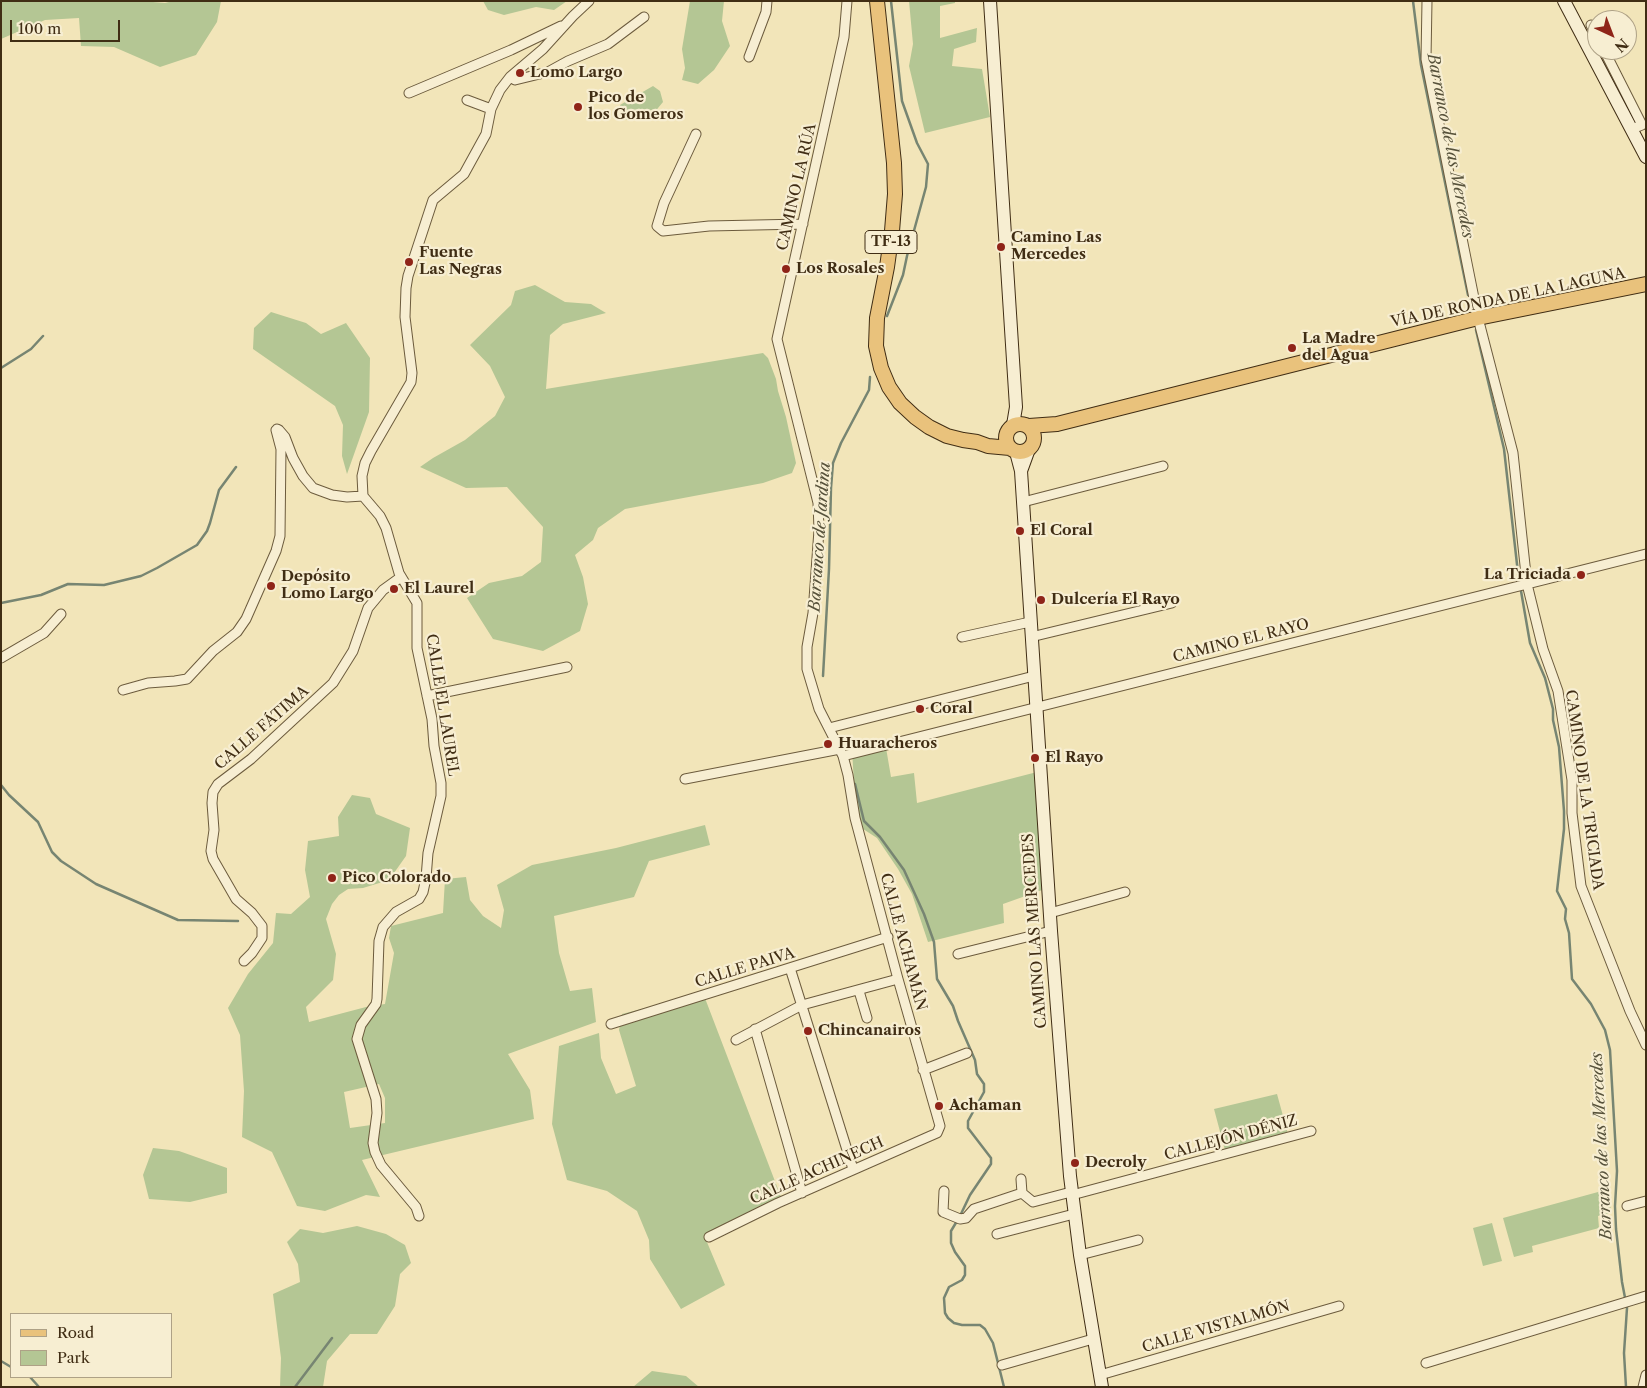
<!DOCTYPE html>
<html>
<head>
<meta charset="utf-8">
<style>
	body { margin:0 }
	#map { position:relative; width:1647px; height:1388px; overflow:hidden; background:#f2e5b9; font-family:"Libre Caslon Text",serif }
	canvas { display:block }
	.frame { position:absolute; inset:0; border:2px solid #402d14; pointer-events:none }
	.legend { position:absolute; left:10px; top:1313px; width:162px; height:65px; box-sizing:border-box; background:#f7eed2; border:1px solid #aea186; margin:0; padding:6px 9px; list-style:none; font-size:15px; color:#402d14 }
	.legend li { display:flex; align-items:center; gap:10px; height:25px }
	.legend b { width:25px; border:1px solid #aea186 }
	.north { position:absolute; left:1587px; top:10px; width:50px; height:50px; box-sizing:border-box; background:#f7eed2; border:1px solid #aea186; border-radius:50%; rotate:137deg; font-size:14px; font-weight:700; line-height:20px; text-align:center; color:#402d14 }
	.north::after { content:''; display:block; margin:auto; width:18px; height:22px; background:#8f2418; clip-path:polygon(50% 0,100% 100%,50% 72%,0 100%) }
	.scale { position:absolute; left:10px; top:20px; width:110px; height:22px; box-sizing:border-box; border:2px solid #402d14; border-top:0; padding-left:6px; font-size:15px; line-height:18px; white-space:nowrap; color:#402d14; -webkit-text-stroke:4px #f7eed2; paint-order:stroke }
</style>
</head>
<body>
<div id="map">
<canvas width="1647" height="1388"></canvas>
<div class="frame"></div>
<ul class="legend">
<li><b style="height:6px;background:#e9c27c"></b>Road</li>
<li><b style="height:14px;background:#b4c694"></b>Park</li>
</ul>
<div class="north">N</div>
<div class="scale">100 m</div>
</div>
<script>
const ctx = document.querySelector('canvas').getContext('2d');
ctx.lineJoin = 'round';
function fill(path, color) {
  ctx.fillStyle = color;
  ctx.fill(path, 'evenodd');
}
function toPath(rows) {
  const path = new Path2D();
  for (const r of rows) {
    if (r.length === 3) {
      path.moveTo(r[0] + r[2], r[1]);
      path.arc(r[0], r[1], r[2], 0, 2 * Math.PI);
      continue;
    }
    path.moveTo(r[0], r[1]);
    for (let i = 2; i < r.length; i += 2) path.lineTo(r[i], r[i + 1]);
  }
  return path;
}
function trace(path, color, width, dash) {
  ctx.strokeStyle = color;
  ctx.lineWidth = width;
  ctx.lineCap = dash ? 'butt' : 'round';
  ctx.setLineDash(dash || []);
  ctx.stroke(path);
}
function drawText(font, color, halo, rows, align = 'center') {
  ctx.font = font + ' "Libre Caslon Text",serif';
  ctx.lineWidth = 4.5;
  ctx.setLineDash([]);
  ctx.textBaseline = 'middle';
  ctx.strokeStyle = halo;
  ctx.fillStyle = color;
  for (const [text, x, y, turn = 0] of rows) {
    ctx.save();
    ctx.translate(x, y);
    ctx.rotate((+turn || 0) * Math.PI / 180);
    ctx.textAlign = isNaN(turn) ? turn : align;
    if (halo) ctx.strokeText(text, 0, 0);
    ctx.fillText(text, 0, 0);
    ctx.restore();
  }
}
fill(toPath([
	[1,1,141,1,165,3,173,1,221,1,217,22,196,55,160,67,114,47,81,46,79,18,45,20,1,39],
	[483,1,567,1,554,10,536,7,504,15,488,10],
	[690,1,724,1,722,21,730,46,714,70,698,84,682,80,685,68,682,49],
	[909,1,955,1,955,3,940,6,940,38,977,28,976,42,954,49,952,66,982,69,990,117,925,133,909,66,913,44],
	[653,86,660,91,663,102,648,120,623,120,620,105],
	[535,285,565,302,591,304,606,313,563,324,550,335,546,389,763,353,768,358,776,379,778,391,786,417,796,463,792,473,763,483,625,509,598,528,593,540,575,555,583,577,588,604,580,631,543,651,493,639,467,598,489,583,522,576,541,562,543,527,507,487,466,488,420,467,433,458,465,440,495,416,505,397,490,366,470,345,511,305,515,291],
	[271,312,306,323,321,334,346,323,370,358,369,412,347,474,342,456,343,425,335,406,253,349,254,328],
	[885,742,891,777,914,773,917,803,1037,772,1045,889,1003,904,1004,923,928,942,912,894,898,869,877,838,860,827,856,816,852,750],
	[352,795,370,798,376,814,410,828,406,856,389,880,363,888,348,889,339,895,332,904,326,919,336,954,333,980,306,1007,309,1022,366,1007,385,1004,394,953,389,938,391,926,443,913,445,879,466,877,470,900,483,916,501,928,504,910,497,885,532,865,616,848,705,825,710,845,649,861,634,897,554,916,559,953,570,991,592,988,596,1022,508,1054,530,1090,534,1119,362,1160,380,1197,366,1195,325,1211,297,1206,272,1152,242,1137,244,1091,240,1035,228,1008,248,974,273,943,276,913,291,914,310,897,305,870,308,841,339,836,338,817],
	[379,1084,385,1098,385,1123,350,1128,344,1092],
	[703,993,781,1197,704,1235,725,1285,681,1309,650,1259,649,1240,637,1211,607,1191,567,1180,552,1124,559,1046,599,1033,601,1058,616,1094,636,1086,619,1030,622,1014],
	[1277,1094,1288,1134,1226,1154,1214,1109],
	[153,1148,179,1151,227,1168,227,1193,190,1202,149,1199,143,1175],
	[1609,1189,1611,1213,1598,1216,1599,1228,1532,1246,1533,1252,1514,1257,1503,1218],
	[1492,1223,1502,1261,1483,1266,1473,1228],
	[357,1226,386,1234,405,1245,411,1263,400,1274,395,1306,377,1334,350,1334,327,1361,323,1387,280,1387,281,1358,273,1294,300,1282,298,1264,287,1242,300,1229,323,1233],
	[652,1371,686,1376,699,1387,633,1387]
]), '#b4c694');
trace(toPath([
	[1413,1,1421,65,1468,295],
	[887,316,903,275,907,256,926,187,928,164,917,143,902,101,891,1],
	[1476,330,1504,449,1519,582],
	[1,368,31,349,43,336],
	[1521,591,1530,643,1545,678,1553,709,1553,720,1559,747,1564,811,1564,829,1557,891,1566,909,1565,919,1569,933,1572,979,1591,1004,1605,1030,1610,1050,1617,1171,1615,1206,1616,1229,1622,1282,1627,1308,1624,1353,1626,1387],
	[1,603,41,595,68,584,104,585,141,576,157,568,197,545,207,531,210,523,219,490,236,467],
	[823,676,829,569,831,488,833,463,841,443,869,390,870,377],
	[855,784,864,821,880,837,904,870,924,914,934,942,937,979,953,1006,958,1021,975,1060,977,1074,984,1084,984,1092,968,1121,968,1128,991,1158,991,1164,970,1195,960,1216],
	[1,785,9,795,38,822,52,852,61,861,96,884,178,920,238,921],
	[957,1221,951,1231,951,1243,955,1252,965,1266,965,1275,962,1280,949,1287,944,1298,945,1313,948,1318,954,1323,962,1325,980,1325,985,1329,993,1343,1004,1387],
	[1,1361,11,1367],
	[30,1377,39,1387],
	[295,1387,332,1338]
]), '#778572', 2.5);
const street = toPath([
	[1427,1,1426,59,1478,318,1513,453,1527,584,1543,649,1558,691,1572,780,1572,813,1581,886,1630,1011,1646,1045],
	[1591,25,1597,36],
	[1604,50,1642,125,1632,129],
	[749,57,766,12,767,1],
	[510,77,515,80,548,72,568,61,608,44,644,17],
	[409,93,511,50,561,26],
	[467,100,491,109],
	[696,134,664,203,657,226,663,231,709,226,803,224],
	[277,429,279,430,285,437,293,458,303,476,313,488,332,495,347,497,363,496],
	[1023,502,1163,466],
	[962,637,1030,622],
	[1031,637,1172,603],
	[1,658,44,633,61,614],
	[123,690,148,683,175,681,187,679,213,651,237,632,246,619,276,551,280,536,281,449,276,430],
	[427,696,567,667],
	[829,728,1034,676],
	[843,756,1646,554],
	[685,779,840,749],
	[1050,913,1125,892],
	[958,954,1051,931],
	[244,961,252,953,262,938,262,926,252,913,236,899,213,859,211,851,214,830,212,803,213,792,218,784,251,759,333,683,353,651,368,608,383,590,401,577],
	[790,968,853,1169],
	[859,991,867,1018],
	[611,1024,888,937],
	[755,1029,802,1193],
	[736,1040,802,1005,898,979],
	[923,1070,967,1053],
	[1021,1179,1022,1193,1033,1202,1071,1192],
	[944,1191,943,1212,960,1219,966,1218,974,1209,1022,1193],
	[1072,1195,1311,1131],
	[1627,1206,1646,1201],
	[419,1216,416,1207,381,1165,375,1152,373,1143,377,1113,376,1099,357,1039,361,1025,376,1004,377,999,379,941,383,927,396,912,419,899,423,892,426,878,428,853,441,796,441,783,434,746,432,719,417,648,417,603,399,573,386,528,380,516,363,496,362,476,365,463,371,451,411,382,412,373,405,317,406,288,408,276,433,200,464,174,486,134,491,109,500,90,510,77,543,49,573,16,589,1],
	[997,1234,1074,1214],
	[709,1237,778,1203,937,1133,940,1126,898,979,855,818,848,775,843,756,819,709,807,669,807,647,813,613,819,530,818,503,777,339,844,37,847,1],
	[1080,1255,1138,1240],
	[1426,1363,1646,1296],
	[1002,1365,1093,1339],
	[1100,1375,1339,1306],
	[1643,1387,1646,1375]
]);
const secondary = toPath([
	[990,1,1016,407,1013,425],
	[1564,1,1646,157],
	[1016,452,1021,471,1051,931,1070,1176,1080,1255,1102,1387],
	[1021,471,1029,449]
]);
const primary = toPath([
	[877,1,894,163,895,194,892,231,887,267,877,318,876,346,881,368,889,387,900,403,915,417,929,427,947,436,963,440,977,442,988,446,1010,448],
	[1020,438,14],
	[1029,426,1057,424,1478,318,1646,284]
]);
trace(street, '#6c5b3d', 11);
trace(secondary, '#402d14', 14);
trace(primary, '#402d14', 16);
trace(street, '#f7eed2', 9);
trace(secondary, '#f7eed2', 12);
trace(primary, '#e9c27c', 14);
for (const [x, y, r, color] of [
	[520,73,5,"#8f2418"],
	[578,107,5,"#8f2418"],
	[1001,247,5,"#8f2418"],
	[409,262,5,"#8f2418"],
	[786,269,5,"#8f2418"],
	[1292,348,5,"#8f2418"],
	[1020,531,5,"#8f2418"],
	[1581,575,5,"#8f2418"],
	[271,586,5,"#8f2418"],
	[394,589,5,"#8f2418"],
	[1041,600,5,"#8f2418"],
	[920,709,5,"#8f2418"],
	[828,744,5,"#8f2418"],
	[1035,758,5,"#8f2418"],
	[332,878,5,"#8f2418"],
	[808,1031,5,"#8f2418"],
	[939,1106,5,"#8f2418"],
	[1075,1163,5,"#8f2418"]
]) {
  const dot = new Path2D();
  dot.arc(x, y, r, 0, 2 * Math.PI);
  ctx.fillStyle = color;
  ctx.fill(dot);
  trace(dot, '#f7eed2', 2);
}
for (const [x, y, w] of [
	[891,242,52]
]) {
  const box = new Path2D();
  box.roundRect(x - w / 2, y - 11.5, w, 23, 4);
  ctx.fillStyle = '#f7eed2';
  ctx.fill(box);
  trace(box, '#402d14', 1);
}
drawText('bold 14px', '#402d14', null, [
	["TF-13",891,242]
]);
drawText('bold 15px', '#402d14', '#f7eed2', [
	["Lomo Largo",530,73],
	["Pico de",588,98],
	["los Gomeros",588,115],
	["Camino Las",1011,238],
	["Mercedes",1011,255],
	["Fuente",419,253],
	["Las Negras",419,270],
	["Los Rosales",796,269],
	["La Madre",1302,339],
	["del Agua",1302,356],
	["El Coral",1030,531],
	["La Triciada",1571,575,"right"],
	["Depósito",281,577],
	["Lomo Largo",281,594],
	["El Laurel",404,589],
	["Dulcería El Rayo",1051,600],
	["Coral",930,709],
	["Huaracheros",838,744],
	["El Rayo",1045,758],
	["Pico Colorado",342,878],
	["Chincanairos",818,1031],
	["Achaman",949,1106],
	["Decroly",1085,1163]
], 'left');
drawText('15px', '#402d14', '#f7eed2', [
	["CAMINO LA RÚA",797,187,-77],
	["VÍA DE RONDA DE LA LAGUNA",1508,298,-12],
	["CAMINO EL RAYO",1241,641,-14],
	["CALLE EL LAUREL",442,705,81],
	["CALLE FÁTIMA",262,728,-41],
	["CAMINO DE LA TRICIADA",1584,790,82],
	["CAMINO LAS MERCEDES",1035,931,-94],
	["CALLE ACHAMÁN",903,942,75],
	["CALLE PAIVA",745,968,-17],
	["CALLEJÓN DÉNIZ",1231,1138,-15],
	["CALLE ACHINECH",817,1171,-24],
	["CALLE VISTALMÓN",1216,1327,-16]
]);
drawText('italic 16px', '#57523b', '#f7eed2', [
	["Barranco de las Mercedes",1450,146,79],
	["Barranco de Jardina",820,537,-86],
	["Barranco de las Mercedes",1602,1146,-93]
]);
</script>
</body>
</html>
